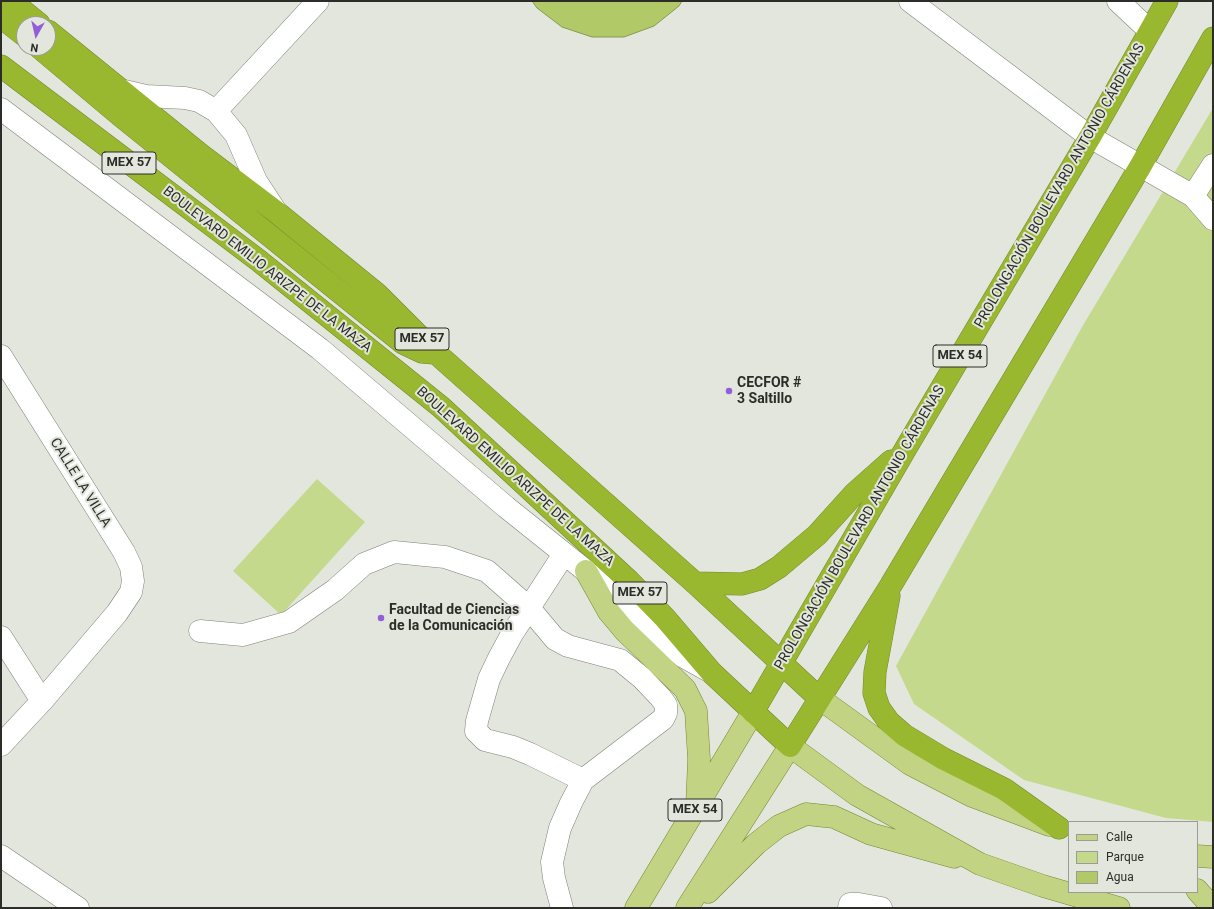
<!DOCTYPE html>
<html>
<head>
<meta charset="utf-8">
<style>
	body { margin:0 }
	#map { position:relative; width:1214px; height:909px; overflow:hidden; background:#e3e6dd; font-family:Roboto,sans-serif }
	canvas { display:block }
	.frame { position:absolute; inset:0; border:2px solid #2c2d29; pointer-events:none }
	.legend { position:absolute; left:1068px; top:821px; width:130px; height:72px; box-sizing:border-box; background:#e3e6dd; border:1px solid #9a9c95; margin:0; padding:5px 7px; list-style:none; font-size:12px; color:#2c2d29 }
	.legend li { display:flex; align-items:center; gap:8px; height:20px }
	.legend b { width:20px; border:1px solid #9a9c95 }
	.north { position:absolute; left:16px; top:16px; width:40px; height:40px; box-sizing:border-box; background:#e3e6dd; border:1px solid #9a9c95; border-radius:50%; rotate:188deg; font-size:11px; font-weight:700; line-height:16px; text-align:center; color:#2c2d29 }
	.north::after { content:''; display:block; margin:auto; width:14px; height:18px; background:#935fd8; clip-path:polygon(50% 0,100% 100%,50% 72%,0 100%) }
</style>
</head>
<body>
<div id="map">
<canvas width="1214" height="909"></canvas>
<div class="frame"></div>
<ul class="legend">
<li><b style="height:5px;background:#c2d483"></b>Calle</li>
<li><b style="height:11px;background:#c4d98c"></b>Parque</li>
<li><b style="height:11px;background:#b1c967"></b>Agua</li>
</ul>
<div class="north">N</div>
</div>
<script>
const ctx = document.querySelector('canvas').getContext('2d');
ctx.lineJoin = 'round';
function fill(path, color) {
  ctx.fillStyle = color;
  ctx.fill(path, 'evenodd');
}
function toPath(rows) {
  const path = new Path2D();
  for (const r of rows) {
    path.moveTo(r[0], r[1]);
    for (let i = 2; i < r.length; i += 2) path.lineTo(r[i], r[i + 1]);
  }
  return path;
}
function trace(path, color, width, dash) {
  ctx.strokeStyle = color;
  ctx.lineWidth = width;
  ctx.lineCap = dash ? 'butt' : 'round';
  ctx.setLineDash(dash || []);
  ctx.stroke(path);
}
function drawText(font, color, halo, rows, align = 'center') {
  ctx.font = font + ' Roboto,sans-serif';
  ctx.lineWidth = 4;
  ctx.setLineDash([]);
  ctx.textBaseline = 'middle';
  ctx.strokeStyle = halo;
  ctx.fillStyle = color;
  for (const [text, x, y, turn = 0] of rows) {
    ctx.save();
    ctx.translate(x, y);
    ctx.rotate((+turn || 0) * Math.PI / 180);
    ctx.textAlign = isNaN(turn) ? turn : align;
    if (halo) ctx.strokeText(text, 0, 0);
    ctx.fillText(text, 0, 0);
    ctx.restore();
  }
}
fill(toPath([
	[1213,108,1213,822,1166,818,1024,780,914,704,896,666,1082,327],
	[317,479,365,522,281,615,233,571]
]), '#c4d98c');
const water = toPath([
	[532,1,682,1,679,6,654,26,624,37,592,37,562,27,537,8,532,1]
]);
fill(water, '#b1c967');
trace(water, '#899a54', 1);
const minor = toPath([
	[910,1,1090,137,1193,196,1213,219],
	[1118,1,1150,31],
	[120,90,146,96,185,98,199,101,216,111,236,135,256,181,275,210],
	[1,109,320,349,506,507,586,571,656,635,684,657,711,672],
	[216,111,318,1],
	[1193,196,1213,165],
	[1,356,124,552,131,567,133,581,131,592,117,613,42,701,1,745],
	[564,554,512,634,499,658,489,679,477,721,476,731,485,740,513,747,530,754,583,780],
	[200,631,243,635,289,622,335,590,364,564,394,552,445,557,487,571,529,608,555,639,568,646,620,660,642,678,661,698,666,705,666,713,663,719,583,780,571,803,560,828,552,862,554,878,562,908],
	[1,637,42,701],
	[1,856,78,908],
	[849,908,850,904,859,904,881,908]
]);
const major = toPath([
	[586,571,609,612,624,630,685,689,696,711,699,759,697,806],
	[819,698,910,764,972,796,1049,825],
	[1197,856,1213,857],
	[1197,890,1213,908],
	[708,892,756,844,779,826,806,814,834,817,871,834,954,857],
	[636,908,753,712],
	[687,908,790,746,857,795,980,864,1043,886,1119,908]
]);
const highway = toPath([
	[11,1,39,24],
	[1,17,24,35],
	[48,31,201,155,275,211,377,294,437,354,695,583,819,698],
	[40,48,121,116,403,343,422,352,434,353],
	[1,66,258,260,441,407,629,581,665,618,712,673,790,746,891,585,1140,167,1213,38],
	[695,583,742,584,760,579,779,567,817,535,855,493,891,461],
	[889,596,875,672,874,693,879,708,889,722,904,735,944,759,1004,789,1059,828],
	[753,712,906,448,1090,137,1167,1]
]);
trace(minor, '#7f827a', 23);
trace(major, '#74872e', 23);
trace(highway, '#74872e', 23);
trace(minor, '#fff', 22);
trace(major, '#c2d483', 22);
trace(highway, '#9ab730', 22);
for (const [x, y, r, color] of [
	[729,391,4,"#935fd8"],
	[381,618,4,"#935fd8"]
]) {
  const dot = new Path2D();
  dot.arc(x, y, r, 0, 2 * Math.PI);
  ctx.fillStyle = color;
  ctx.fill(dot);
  trace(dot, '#e3e6dd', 1.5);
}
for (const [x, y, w] of [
	[129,163,54],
	[422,339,54],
	[960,356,54],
	[640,593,54],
	[695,810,54]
]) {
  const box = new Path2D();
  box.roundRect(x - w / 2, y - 11, w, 22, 3);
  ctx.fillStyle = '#e3e6dd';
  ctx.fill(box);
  trace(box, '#2c2d29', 1);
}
drawText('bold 13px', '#2c2d29', null, [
	["MEX 57",129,163],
	["MEX 57",422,339],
	["MEX 54",960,356],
	["MEX 57",640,593],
	["MEX 54",695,810]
]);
drawText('14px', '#2c2d29', '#e3e6dd', [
	["PROLONGACIÓN BOULEVARD ANTONIO CÁRDENAS",1060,186,-60],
	["BOULEVARD EMILIO ARIZPE DE LA MAZA",267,270,38],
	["BOULEVARD EMILIO ARIZPE DE LA MAZA",515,477,42],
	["CALLE LA VILLA",80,483,58],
	["PROLONGACIÓN BOULEVARD ANTONIO CÁRDENAS",860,528,-60]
]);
drawText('bold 14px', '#2c2d29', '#e3e6dd', [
	["CECFOR #",737,383],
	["3 Saltillo",737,399],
	["Facultad de Ciencias",389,610],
	["de la Comunicación",389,626]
], 'left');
</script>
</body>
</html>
